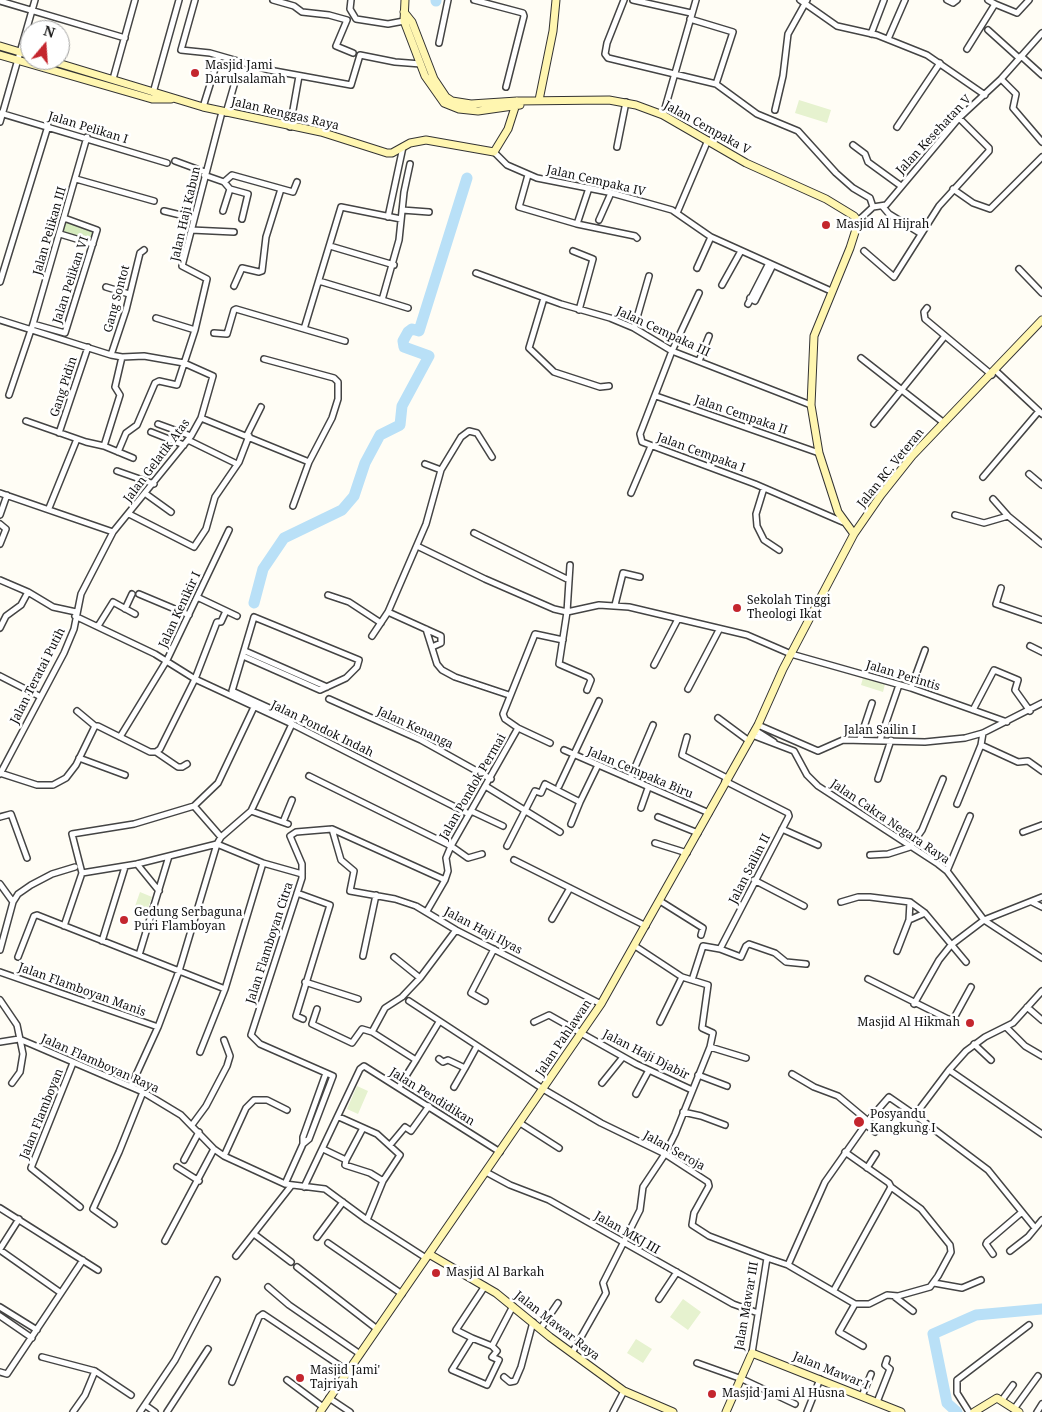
<!DOCTYPE html>
<html>
<head>
<meta charset="utf-8">
<style>
	body { margin:0 }
	#map { position:relative; width:1042px; height:1412px; overflow:hidden; background:#fffdf5; font-family:"Noto Serif",serif }
	canvas { display:block }
	.north { position:absolute; left:20px; top:20px; width:50px; height:50px; box-sizing:border-box; background:#fff; border:1px solid #a0a0a0; border-radius:50%; rotate:18deg; font-size:14px; font-weight:700; line-height:20px; text-align:center; color:#111 }
	.north::after { content:''; display:block; margin:auto; width:18px; height:22px; background:#c4262e; clip-path:polygon(50% 0,100% 100%,50% 72%,0 100%) }
</style>
</head>
<body>
<div id="map">
<canvas width="1042" height="1412"></canvas>
<div class="north">N</div>
</div>
<script>
const ctx = document.querySelector('canvas').getContext('2d');
ctx.lineJoin = 'round';
function fill(path, color) {
  ctx.fillStyle = color;
  ctx.fill(path, 'evenodd');
}
function toPath(rows) {
  const path = new Path2D();
  for (const r of rows) {
    path.moveTo(r[0], r[1]);
    for (let i = 2; i < r.length; i += 2) path.lineTo(r[i], r[i + 1]);
  }
  return path;
}
function trace(path, color, width, dash) {
  ctx.strokeStyle = color;
  ctx.lineWidth = width;
  ctx.lineCap = dash ? 'butt' : 'round';
  ctx.setLineDash(dash || []);
  ctx.stroke(path);
}
function drawText(font, color, halo, rows, align = 'center') {
  ctx.font = font + ' "Noto Serif",serif';
  ctx.lineWidth = 5;
  ctx.setLineDash([]);
  ctx.textBaseline = 'middle';
  ctx.strokeStyle = halo;
  ctx.fillStyle = color;
  for (const [text, x, y, turn = 0] of rows) {
    ctx.save();
    ctx.translate(x, y);
    ctx.rotate((+turn || 0) * Math.PI / 180);
    ctx.textAlign = isNaN(turn) ? turn : align;
    if (halo) ctx.strokeText(text, 0, 0);
    ctx.fillText(text, 0, 0);
    ctx.restore();
  }
}
fill(toPath([
	[65,221,96,230,92,241,62,232]
]), '#d5ebbd');
fill(toPath([
	[799,100,831,110,827,123,795,113],
	[863,678,885,684,883,692,861,685],
	[140,892,152,897,145,916,133,912],
	[357,1086,368,1091,358,1114,347,1109],
	[683,1299,701,1312,688,1330,670,1317],
	[636,1339,652,1349,643,1363,627,1353]
]), '#e6f2cf');
trace(toPath([
	[436,1,436,0],
	[254,603,263,569,284,538,342,510,354,496,365,463,380,435,400,425,402,406,429,356,404,347,403,341,408,332,412,329,419,331,467,178],
	[957,1412,947,1403,933,1334,976,1315,1042,1309]
]), '#b9e0f7', 11);
const street = toPath([
	[195,0,181,50,210,53,269,70,351,85,360,55,395,62,421,64],
	[273,0,294,6,302,12,329,15,347,20,336,46,353,53],
	[351,0,350,9,356,19,388,24,404,21],
	[474,0,523,13,524,16,506,87],
	[624,0,607,43,605,54,608,58,716,84,757,114,798,131,836,173,853,188,870,198,873,207],
	[633,0,691,13],
	[800,0,837,26,877,35,927,55,985,95],
	[947,0,953,3,957,0],
	[988,0,995,4],
	[0,1,125,38],
	[690,19,733,32,716,84],
	[988,30,1019,58],
	[871,34,884,0],
	[888,39,905,0],
	[439,43,448,0],
	[967,49,995,4,1017,13,1029,0],
	[1021,56,1042,75],
	[113,79,135,0],
	[1001,79,1016,94,1013,108,1042,142],
	[153,93,179,0],
	[203,107,219,56],
	[775,110,783,76,788,34,807,0],
	[0,113,167,163],
	[226,113,235,82],
	[663,115,696,0],
	[0,122,35,0],
	[290,127,299,76],
	[897,127,940,63],
	[853,145,865,154,868,162,901,186],
	[617,147,626,102],
	[494,152,507,165,537,178,608,192,672,210,711,237,831,291],
	[175,161,205,172],
	[204,175,224,182,232,175,293,192,297,182],
	[528,175,519,207,577,224,589,188],
	[76,179,154,201],
	[224,182,230,189,248,194,242,219],
	[953,189,973,203,990,209,1042,157],
	[883,207,889,214,920,233],
	[402,210,429,212],
	[164,211,193,218],
	[223,211,230,189],
	[677,213,708,140],
	[388,217,403,147],
	[599,220,611,193],
	[858,221,873,207,886,205,959,118,1001,79,1042,33],
	[577,224,635,236,637,238],
	[191,230,234,232],
	[60,234,93,244],
	[330,246,394,265],
	[573,251,593,259,579,310],
	[864,251,894,277,939,206,989,151,989,148,959,118],
	[697,268,711,237],
	[1019,269,1042,293],
	[476,273,561,304,610,318,634,328,672,351,811,405],
	[319,281,382,300,399,240,404,192,410,164],
	[0,282,48,126],
	[722,285,741,251],
	[234,286,242,268,259,272,262,271,266,237,281,189],
	[106,287,129,294],
	[699,293,672,351,640,434,642,442,755,484,843,522],
	[544,298,529,348,554,372,600,387,609,386],
	[750,298,755,301,773,265],
	[382,300,408,308],
	[748,304,769,263],
	[927,308,924,312,925,319,992,375],
	[156,318,195,330],
	[0,320,111,355,122,357,144,356,184,363,213,376,201,418,191,436,113,532,81,594,74,629,64,653,0,774],
	[33,324,65,333,97,230,64,218],
	[634,328,649,276],
	[304,329,341,207,401,219],
	[214,333,227,334,234,310,236,309,345,341],
	[111,355,126,310,140,253,144,250],
	[122,357,115,387,120,395,104,446,133,458],
	[861,358,944,423],
	[699,361,709,336],
	[996,371,1042,414],
	[9,395,33,324,87,137],
	[656,396,819,453],
	[201,418,309,462,332,418,338,399,338,382,334,378,264,359],
	[26,421,86,442,104,446],
	[158,424,191,436],
	[874,424,945,336],
	[151,432,184,445],
	[59,433,88,347],
	[247,435,261,407],
	[188,440,237,464],
	[118,452,126,433,137,425,155,383,159,381,177,385,195,330,207,279,182,266,222,112],
	[425,464,441,470,426,524,388,612,441,636,441,643,432,647],
	[441,470,461,437,469,431,477,433,492,457],
	[117,471,154,484],
	[1029,474,1042,485],
	[983,477,1039,411],
	[764,488,756,514,757,526,764,540,779,550],
	[0,493,113,532],
	[631,493,651,446],
	[146,494,171,512],
	[993,499,1008,516,1042,544],
	[293,506,309,462],
	[49,508,77,439],
	[129,514,194,547,206,529,215,497,239,462,249,436],
	[0,515,7,495],
	[955,515,984,523,1008,516],
	[0,524,6,529,0,544],
	[474,533,569,580],
	[417,546,485,579,554,609,567,612,599,605,629,607,747,635,791,654,911,688,1007,722],
	[570,565,567,612,559,664,589,677,591,680,587,690],
	[0,580,28,592,53,607,76,612],
	[1001,588,996,604,1042,620],
	[139,594,189,615],
	[328,595,349,602,381,623],
	[197,597,237,616],
	[615,605,623,573,640,577],
	[125,609,132,594],
	[75,616,155,654,195,679,292,724,469,814],
	[98,626,113,602,135,614],
	[0,628,6,616,21,605,28,592],
	[426,629,437,664,442,670,455,677,509,695],
	[372,636,388,612],
	[1030,646,1042,652],
	[245,651,327,687],
	[243,656,320,690,346,678,357,667,359,660,254,617,232,691,289,717,292,724],
	[654,665,678,619],
	[0,676,39,696],
	[911,688,925,650],
	[688,689,719,630],
	[329,699,421,740,491,779],
	[973,710,994,670,1018,680,1015,690,1030,711],
	[77,711,95,726,98,726,150,752,156,752,178,767,182,767,187,764],
	[718,718,749,741],
	[758,725,818,751,843,740,925,742,965,738,983,733,1042,703],
	[755,730,774,742],
	[752,735,794,751,807,775,818,786,938,864,947,871,984,920,1042,958],
	[120,737,167,660,229,530],
	[687,737,682,755,727,778],
	[860,739,872,703],
	[880,740,899,685],
	[550,743,518,728,505,719,503,714,535,634,563,640],
	[981,745,1018,762,1028,761,1042,771],
	[564,750,709,813],
	[156,752,160,749,195,679,217,622,221,622,226,611],
	[79,758,125,775],
	[0,773,37,785,53,785,66,778,76,765,95,726],
	[309,776,451,846,468,858,482,854],
	[630,779,653,725],
	[878,779,891,740],
	[559,786,599,701],
	[487,787,560,832],
	[957,804,981,745,983,733],
	[194,806,221,837],
	[641,808,648,788],
	[251,811,288,824],
	[471,811,503,826],
	[0,817,11,814,27,858],
	[658,817,698,833],
	[283,822,292,800],
	[571,824,580,802],
	[332,829,341,860,354,871,350,891,395,899,416,906,456,930,601,1004],
	[782,829,818,845],
	[1023,832,1042,825],
	[655,843,687,853],
	[217,844,263,863,302,874],
	[507,846,535,791,541,793,545,784,580,802,598,765],
	[870,855,888,854,910,847,922,830,943,779],
	[514,860,646,926],
	[137,864,159,891],
	[947,871,970,816],
	[82,873,72,834,134,824,194,806,218,783,255,705],
	[82,873,137,864,217,844],
	[754,880,804,906],
	[0,884,13,902,0,950],
	[297,893,330,905,296,1016,303,1019],
	[660,901,703,928,701,935],
	[13,902,18,894,31,885,52,874,75,867],
	[841,902,858,897,870,897,910,902,925,913,966,962],
	[1032,902,1042,907],
	[427,911,445,880,448,871,446,858,451,846,518,728],
	[552,919,570,888],
	[909,920,925,913],
	[64,926,82,873],
	[102,941,125,867],
	[720,949,741,957,746,946,749,944,775,953,786,962,806,964],
	[897,951,909,920,910,902],
	[139,955,169,856],
	[363,956,376,895],
	[18,957,34,916,37,915,225,989],
	[394,957,420,978],
	[0,972,158,1027],
	[868,979,950,1020,954,1018,971,987],
	[692,980,703,946,720,949,789,816,788,813,725,781],
	[305,982,358,999],
	[0,1000,17,1025,23,1054,20,1072,12,1083],
	[409,1001,543,1089,601,1123,665,1154,708,1182,709,1186,694,1213,692,1225,709,1236,767,1258],
	[485,1001,471,993,494,949],
	[914,1004,939,960,951,945,984,920,1042,897],
	[1027,1007,1042,1020],
	[317,1009,312,1024,352,1043,362,1029,372,1032],
	[439,1022,416,1060,372,1032,385,1008,402,997,420,978,456,930],
	[534,1022,549,1015,636,1064,692,1090],
	[660,1022,682,977],
	[1006,1027,1025,1046,1042,1056],
	[0,1042,19,1039,31,1044,143,1092,181,1115,214,1149,224,1156,285,1184,325,1189,367,1220,426,1258],
	[974,1044,991,1060],
	[710,1047,746,1058],
	[200,1052,225,989,263,863],
	[439,1059,443,1062,448,1060,465,1068,477,1046],
	[73,1063,31,1168,80,1207],
	[949,1070,1042,1134],
	[792,1074,814,1087,838,1096,868,1121],
	[698,1075,727,1086],
	[602,1083,623,1057],
	[131,1086,158,1027,179,971,217,844,221,837,251,811,292,724],
	[399,1087,416,1060],
	[454,1087,465,1068],
	[636,1094,649,1070],
	[683,1112,701,1116,725,1125],
	[915,1115,988,1170,1022,1212,987,1242,986,1244,993,1254],
	[339,1117,377,1134,400,1155,383,1181,367,1220],
	[520,1123,559,1148],
	[865,1124,875,1132],
	[192,1125,206,1106,227,1066,230,1056,224,1040],
	[303,1144,303,1137,326,1073],
	[390,1145,405,1127,411,1131,429,1106],
	[323,1149,346,1160,345,1165,370,1173,383,1181],
	[224,1156,246,1108,254,1100,267,1100,287,1110],
	[184,1160,199,1132],
	[346,1160,363,1128],
	[177,1167,199,1181],
	[867,1168,876,1154],
	[486,1172,510,1185,549,1200,733,1304,758,1313],
	[285,1184,303,1144,309,1139,333,1076,260,1044,251,1035,302,878,302,864,290,836,296,832,332,829,445,880],
	[304,1187,360,1069,364,1066,500,1152],
	[0,1208,98,1270],
	[1022,1212,1035,1228],
	[114,1224,93,1209,119,1152,143,1092],
	[254,1234,291,1262],
	[317,1237,343,1202],
	[165,1241,214,1149],
	[328,1243,402,1294],
	[0,1249,19,1219],
	[0,1250,61,1293],
	[1010,1251,1028,1237,1042,1220],
	[236,1256,291,1186],
	[788,1265,855,1304,869,1304,887,1295,898,1296,930,1287,938,1276,951,1252,950,1245,921,1209,891,1187],
	[297,1267,377,1329],
	[934,1283,962,1288,981,1280],
	[268,1287,289,1305,360,1354],
	[834,1290,891,1187,889,1183,845,1152],
	[895,1297,913,1311],
	[659,1299,677,1272],
	[855,1304,839,1332,863,1346],
	[0,1307,37,1330],
	[0,1316,32,1338],
	[541,1328,558,1303],
	[472,1338,456,1330,485,1286],
	[492,1346,472,1338,452,1370,487,1385,499,1360,492,1357,497,1351,492,1346,513,1306],
	[572,1353,606,1293,603,1283,640,1210,643,1187,665,1154,675,1134,710,1047,713,1033,702,1028,708,985,682,977,635,946],
	[752,1353,767,1258,788,1265,825,1182,868,1121,889,1097,915,1115,949,1070,966,1051,985,1037,1013,1023,1042,991],
	[42,1357,95,1371,131,1395],
	[697,1363,742,1379,795,1404],
	[0,1372,7,1374,83,1260],
	[504,1377,510,1382,515,1381,521,1367,533,1322],
	[287,1380,323,1407],
	[232,1382,259,1317,263,1314,348,1371],
	[862,1396,871,1374],
	[329,1398,350,1412],
	[1002,1400,1013,1385],
	[877,1402,890,1369,885,1365,887,1359],
	[145,1405,155,1412],
	[1014,1409,1038,1376],
	[73,1412,85,1395,95,1371],
	[140,1412,175,1360,217,1280],
	[167,1412,208,1349],
	[613,1412,624,1391],
	[807,1412,820,1379],
	[969,1412,957,1393,957,1380,1029,1325],
	[1037,1412,1042,1404]
]);
const secondary = toPath([
	[405,0,404,21,425,76,444,103,459,109,478,111,520,105],
	[404,12,412,22,434,79,446,97,452,101,471,104,517,101,609,100,636,105,663,115,746,163,826,199,854,216,858,221,857,226,850,248,814,336,811,405,819,453,838,512,854,534],
	[0,46,30,55],
	[0,55,152,99,171,99],
	[48,60,203,107,321,132,387,153,392,153,410,143,426,140,494,152,508,129,517,101],
	[539,100,553,31,556,0],
	[429,1254,496,1293,550,1337,624,1391,673,1412],
	[320,1412,601,1004,758,725,783,669,854,534,881,495,912,456,1042,320],
	[726,1412,752,1353,901,1412],
	[974,1412,997,1398,1019,1412]
]);
trace(street, '#444', 8);
trace(secondary, '#333', 9);
trace(street, '#fff', 5);
trace(secondary, '#fff6b0', 7);
for (const [x, y, r, color] of [
	[195,73,5,"#c4262e"],
	[826,225,5,"#c4262e"],
	[737,608,5,"#c4262e"],
	[124,920,5,"#c4262e"],
	[970,1023,5,"#c4262e"],
	[859,1122,6,"#c4262e"],
	[436,1273,5,"#c4262e"],
	[300,1378,5,"#c4262e"],
	[712,1394,5,"#c4262e"]
]) {
  const dot = new Path2D();
  dot.arc(x, y, r, 0, 2 * Math.PI);
  ctx.fillStyle = color;
  ctx.fill(dot);
  trace(dot, '#fff', 2);
}
drawText('12px', '#111', '#fff', [
	["Masjid Jami",205,66],
	["Darulsalamah",205,80],
	["Masjid Al Hijrah",836,225],
	["Sekolah Tinggi",747,601],
	["Theologi Ikat",747,615],
	["Gedung Serbaguna",134,913],
	["Puri Flamboyan",134,927],
	["Masjid Al Hikmah",960,1023,"right"],
	["Posyandu",870,1115],
	["Kangkung I",870,1129],
	["Masjid Al Barkah",446,1273],
	["Masjid Jami'",310,1371],
	["Tajriyah",310,1385],
	["Masjid Jami Al Husna",722,1394]
], 'left');
drawText('12px', '#111', '#fff', [
	["Jalan Renggas Raya",285,114,13],
	["Jalan Pelikan I",88,128,17],
	["Jalan Cempaka V",707,128,29],
	["Jalan Kesehatan V",934,135,-47],
	["Jalan Cempaka IV",596,181,13],
	["Jalan Haji Kabun",186,214,-77],
	["Jalan Pelikan III",50,231,-74],
	["Jalan Pelikan VI",71,280,-72],
	["Gang Sontot",117,299,-75],
	["Jalan Cempaka III",663,332,25],
	["Gang Pidin",64,387,-72],
	["Jalan Cempaka II",741,415,19],
	["Jalan Cempaka I",701,453,20],
	["Jalan Gelatik Atas",157,461,-53],
	["Jalan RC. Veteran",891,468,-51],
	["Jalan Kenikir I",180,610,-65],
	["Jalan Teratai Putih",38,676,-63],
	["Jalan Perintis",903,676,17],
	["Jalan Kenanga",415,728,25],
	["Jalan Pondok Indah",322,729,26],
	["Jalan Sailin I",880,731],
	["Jalan Cempaka Biru",640,773,23],
	["Jalan Pondok Permai",473,787,-60],
	["Jalan Cakra Negara Raya",890,822,34],
	["Jalan Sailin II",750,869,-63],
	["Jalan Haji Ilyas",483,931,28],
	["Jalan Flamboyan Citra",270,943,-72],
	["Jalan Flamboyan Manis",82,990,20],
	["Jalan Pahlawan",564,1038,-56],
	["Jalan Haji Djabir",646,1055,27],
	["Jalan Flamboyan Raya",100,1064,24],
	["Jalan Pendidikan",432,1097,32],
	["Jalan Flamboyan",42,1114,-68],
	["Jalan Seroja",674,1151,29],
	["Jalan MKJ III",627,1233,30],
	["Jalan Mawar III",747,1306,-80],
	["Jalan Mawar Raya",557,1326,38],
	["Jalan Mawar I",831,1371,22]
]);
</script>
</body>
</html>
